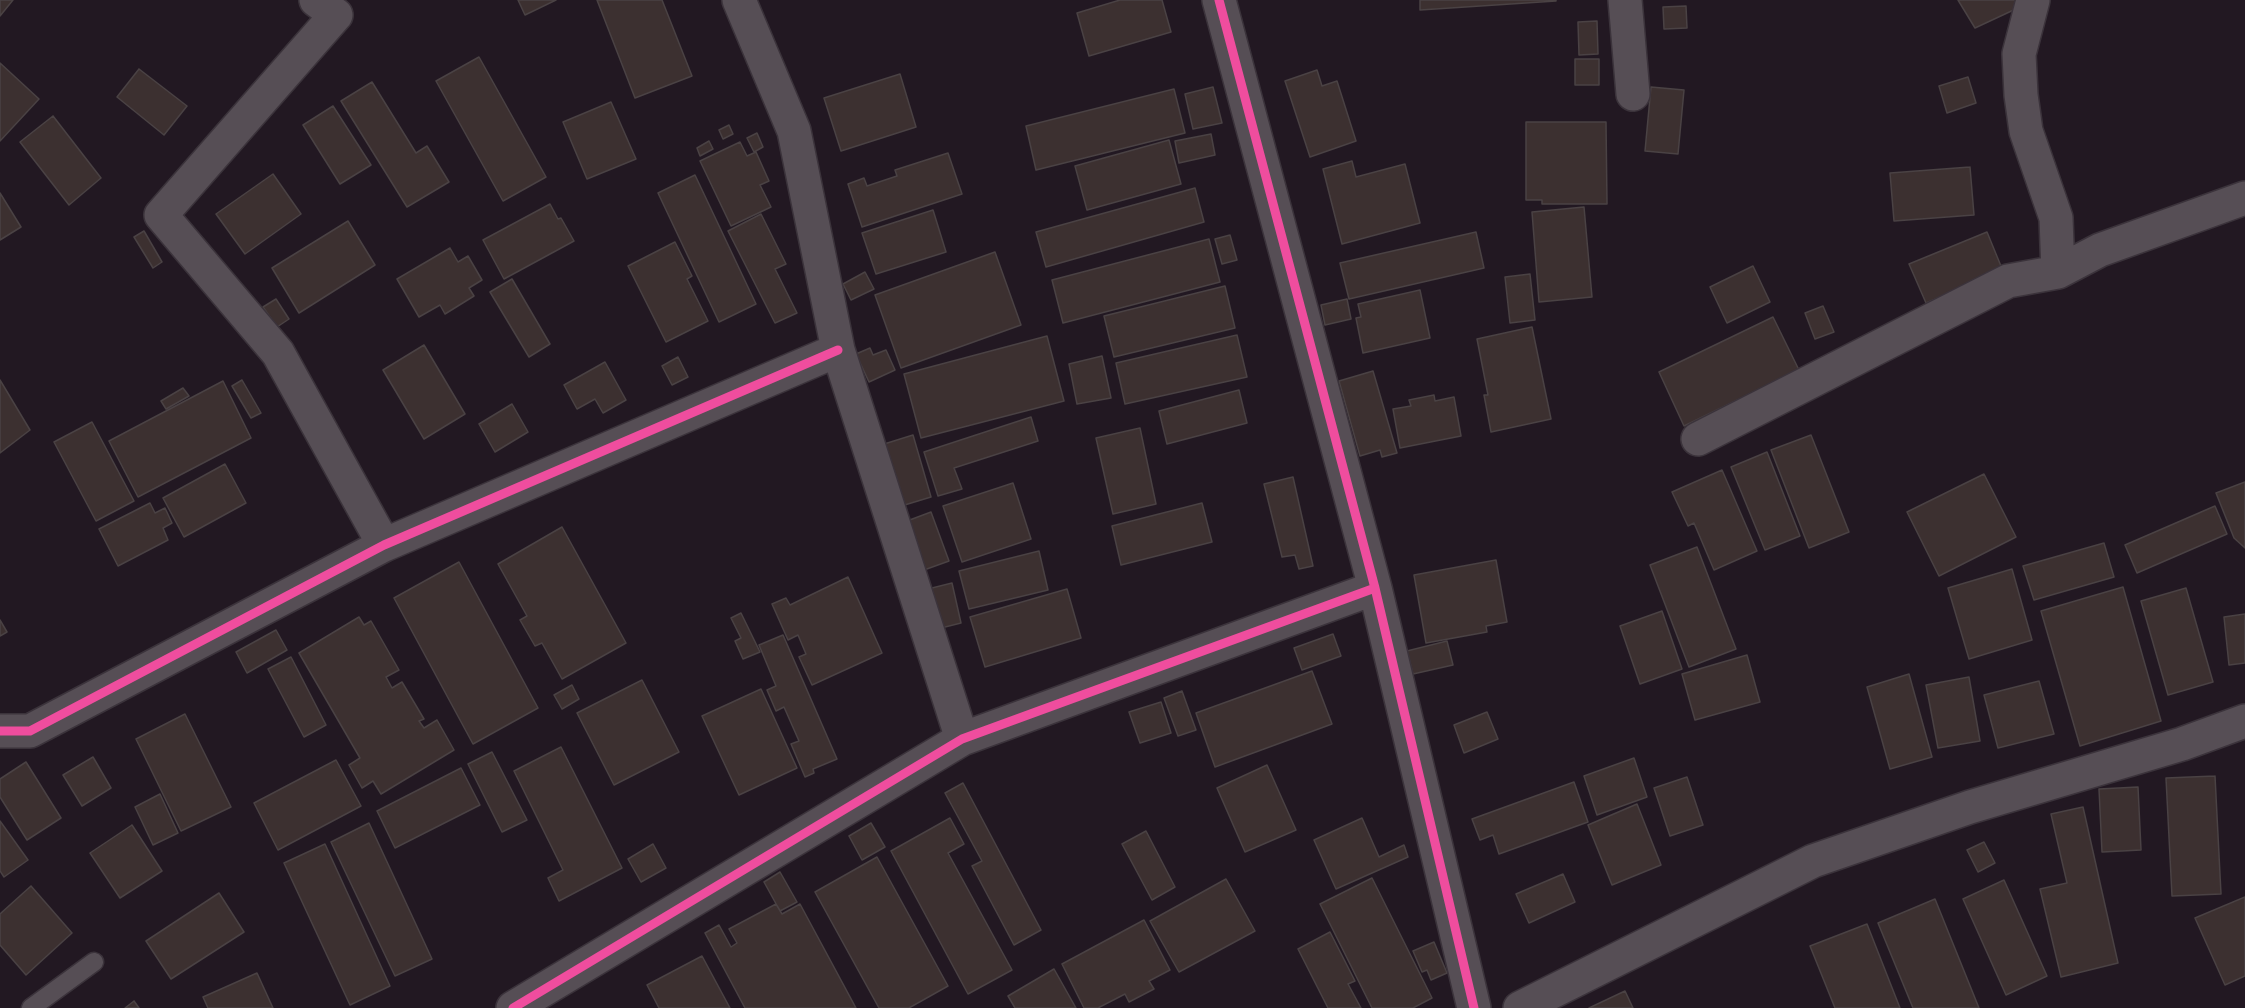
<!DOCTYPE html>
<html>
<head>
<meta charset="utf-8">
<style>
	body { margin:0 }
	canvas { display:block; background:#221822 }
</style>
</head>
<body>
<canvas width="2245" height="1008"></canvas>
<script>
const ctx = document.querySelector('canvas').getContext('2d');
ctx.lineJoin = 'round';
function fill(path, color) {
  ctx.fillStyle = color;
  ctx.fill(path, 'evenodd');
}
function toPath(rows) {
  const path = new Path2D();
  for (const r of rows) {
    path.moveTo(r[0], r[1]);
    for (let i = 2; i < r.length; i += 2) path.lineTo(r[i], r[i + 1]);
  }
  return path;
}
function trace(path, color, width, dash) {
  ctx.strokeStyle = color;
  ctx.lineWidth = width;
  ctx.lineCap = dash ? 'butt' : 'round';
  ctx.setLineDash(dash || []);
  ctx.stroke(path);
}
const building = toPath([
	[0,0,13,0,0,16,0,0],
	[518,0,556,0,525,15,518,0],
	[597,0,662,0,692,76,635,98,597,0],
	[1120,0,1162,0,1171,32,1089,56,1077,13,1120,0],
	[1420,0,1556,0,1556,1,1420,10,1420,0],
	[1958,0,2017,0,2020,7,1975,28,1958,0],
	[1686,6,1687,28,1664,29,1663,7,1686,6],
	[1597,21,1598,54,1579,55,1578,22,1597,21],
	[479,57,546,177,503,201,436,81,479,57],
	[1575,59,1599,59,1599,85,1575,85,1575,59],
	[0,63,39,99,0,141,0,63],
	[139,69,187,106,164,135,117,97,139,69],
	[1317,70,1322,86,1337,81,1356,141,1310,157,1285,81,1317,70],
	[900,74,916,127,841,151,824,98,900,74],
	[1968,77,1976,103,1947,113,1939,86,1968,77],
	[372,82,416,153,427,146,449,182,407,207,341,101,372,82],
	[1213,87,1222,123,1193,129,1185,94,1213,87],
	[1651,87,1684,90,1678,154,1645,151,1651,87],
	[1174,89,1185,133,1036,170,1026,126,1174,89],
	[611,102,636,159,587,179,563,122,611,102],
	[333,106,371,165,340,184,303,125,333,106],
	[53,116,101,178,69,205,20,142,53,116],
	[1526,122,1606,122,1607,204,1542,204,1542,200,1526,200,1526,122],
	[729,125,733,134,723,139,719,130,729,125],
	[757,133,763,147,754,152,747,138,757,133],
	[1211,134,1215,155,1179,163,1175,141,1211,134],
	[1169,140,1181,184,1087,210,1075,166,1169,140],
	[709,141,713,149,700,156,697,148,709,141],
	[740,142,747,156,756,152,769,181,760,185,771,207,731,226,700,161,740,142],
	[948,153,962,194,862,227,848,184,864,178,867,186,897,176,895,170,948,153],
	[1352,161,1356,177,1405,164,1420,223,1342,244,1323,169,1352,161],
	[1970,167,1974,215,1894,221,1890,173,1970,167],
	[273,174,301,214,245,254,216,214,273,174],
	[695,175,756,304,719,322,658,193,695,175],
	[1195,188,1204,222,1046,267,1036,232,1195,188],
	[0,193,21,227,0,240,0,193],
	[550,204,558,219,561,218,574,241,504,279,483,240,550,204],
	[1584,207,1592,297,1539,302,1532,212,1584,207],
	[933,210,946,252,876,274,862,233,933,210],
	[761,214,786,264,775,269,797,313,775,323,728,231,761,214],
	[348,221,375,265,299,313,272,268,348,221],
	[144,231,162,262,153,268,134,237,144,231],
	[1476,232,1484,268,1349,299,1340,263,1476,232],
	[1987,232,2003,271,1926,303,1909,264,1987,232],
	[1230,235,1237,260,1222,264,1215,239,1230,235],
	[1209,239,1220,282,1063,323,1052,280,1209,239],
	[675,242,692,276,687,279,708,321,666,342,628,266,675,242],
	[450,248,458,262,468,256,482,280,469,288,474,296,445,314,440,305,419,317,397,279,450,248],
	[995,252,1021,325,901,368,875,295,995,252],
	[1753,266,1770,302,1727,323,1710,287,1753,266],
	[865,272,874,289,851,300,843,284,865,272],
	[1530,274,1535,320,1510,323,1505,277,1530,274],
	[512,279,550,344,529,357,490,292,512,279],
	[1225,286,1235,328,1114,357,1104,316,1225,286],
	[1420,290,1430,338,1363,353,1356,318,1361,317,1358,304,1420,290],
	[276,299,289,319,277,327,263,307,276,299],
	[1347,299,1351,319,1325,325,1321,305,1347,299],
	[1823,306,1834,332,1815,339,1805,313,1823,306],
	[1773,317,1799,370,1684,426,1659,372,1773,317],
	[1532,327,1551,419,1491,432,1484,395,1488,395,1477,339,1532,327],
	[1237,335,1247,377,1125,404,1116,363,1237,335],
	[1047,336,1064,401,921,438,904,374,1047,336],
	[424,345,465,414,424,439,383,370,424,345],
	[870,348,873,355,886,350,895,370,869,382,856,354,870,348],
	[1102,356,1111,398,1077,404,1069,364,1102,356],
	[678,357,688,377,672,385,662,366,678,357],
	[605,362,626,400,603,413,595,399,577,409,564,385,605,362],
	[1373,371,1397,453,1382,457,1380,450,1360,456,1339,381,1373,371],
	[0,380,30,430,0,453,0,380],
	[242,380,261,413,251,418,232,386,242,380],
	[223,381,251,438,138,497,109,441,223,381],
	[183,388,189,396,166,409,161,401,183,388],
	[1239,390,1247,423,1167,444,1159,411,1239,390],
	[1434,395,1435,401,1454,397,1461,436,1400,448,1393,409,1411,406,1409,400,1434,395],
	[512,404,528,432,495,452,479,424,512,404],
	[1031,417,1038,441,954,468,962,489,938,496,924,452,1031,417],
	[92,422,134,501,96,521,54,442,92,422],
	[1140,428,1156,504,1113,514,1096,438,1140,428],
	[913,435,931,497,898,507,881,445,913,435],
	[1811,435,1849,532,1809,548,1771,450,1811,435],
	[1767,452,1800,536,1765,550,1731,467,1767,452],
	[225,464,246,503,184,537,163,498,225,464],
	[1722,470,1757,551,1714,570,1694,523,1688,526,1672,492,1722,470],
	[1984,474,2016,537,1939,576,1907,512,1984,474],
	[1293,477,1313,566,1299,569,1295,555,1282,557,1264,484,1293,477],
	[2245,482,2245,548,2234,538,2216,493,2245,482],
	[1013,483,1031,539,962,562,943,506,1013,483],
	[150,503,155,513,165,508,172,523,163,528,168,540,118,566,99,529,150,503],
	[1202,503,1212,542,1121,565,1112,526,1202,503],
	[2215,506,2227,534,2137,573,2125,545,2215,506],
	[931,512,949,561,924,570,907,521,931,512],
	[562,527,626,643,562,679,542,643,535,646,520,620,527,616,498,564,562,527],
	[2104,543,2114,577,2034,600,2023,566,2104,543],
	[1697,547,1736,649,1689,667,1650,565,1697,547],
	[1039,551,1048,590,969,609,959,571,1039,551],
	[1496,560,1507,622,1486,626,1487,632,1426,643,1414,575,1496,560],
	[459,562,538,708,473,744,394,598,459,562],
	[2012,569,2032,640,1969,659,1948,588,2012,569],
	[848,577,882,653,812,685,799,657,806,654,798,635,788,640,772,604,786,598,790,605,848,577],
	[952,583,961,623,937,629,928,589,952,583],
	[2123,587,2161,721,2080,746,2041,611,2123,587],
	[2186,588,2213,682,2168,695,2141,601,2186,588],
	[1067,589,1081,638,985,667,970,617,1067,589],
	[1662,611,1682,669,1640,684,1620,626,1662,611],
	[741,613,760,652,743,659,735,641,741,638,731,618,741,613],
	[2245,614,2245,663,2229,665,2224,617,2245,614],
	[359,617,364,625,371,621,399,670,386,677,392,688,402,682,424,719,419,721,424,728,437,720,454,750,381,794,373,781,362,788,349,765,360,758,299,653,359,617],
	[0,620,7,632,0,636,0,620],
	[276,630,287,650,247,673,236,652,276,630],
	[1333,634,1341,656,1302,670,1294,648,1333,634],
	[783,635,837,759,813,769,814,773,805,777,791,744,799,741,784,707,776,711,767,690,776,686,759,645,783,635],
	[1447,641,1453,665,1413,674,1407,651,1447,641],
	[1747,655,1760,702,1695,720,1682,674,1747,655],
	[291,657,326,725,304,737,268,669,291,657],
	[1312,671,1332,724,1215,767,1196,713,1312,671],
	[1909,674,1932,757,1890,769,1867,687,1909,674],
	[1969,677,1980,741,1938,748,1926,685,1969,677],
	[642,680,679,752,614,785,577,713,642,680],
	[2039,681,2054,734,1998,748,1984,695,2039,681],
	[572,685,579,699,562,709,554,695,572,685],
	[761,689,797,768,739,795,702,716,761,689],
	[1182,691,1196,730,1178,736,1164,698,1182,691],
	[1161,702,1171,733,1140,743,1129,712,1161,702],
	[1487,712,1498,739,1464,753,1454,725,1487,712],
	[185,714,231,807,181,831,136,739,185,714],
	[561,747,622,868,559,901,548,878,563,870,514,771,561,747],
	[492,752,527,820,502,832,468,764,492,752],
	[93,757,111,788,82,806,63,775,93,757],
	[1634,758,1647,797,1597,815,1584,776,1634,758],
	[336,760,361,806,278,850,254,803,336,760],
	[26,762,61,818,27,840,0,797,0,779,26,762],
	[1267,765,1296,830,1245,852,1217,788,1267,765],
	[461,768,480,805,395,848,377,811,461,768],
	[2215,776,2221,894,2172,896,2166,778,2215,776],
	[1687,777,1703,825,1670,836,1654,788,1687,777],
	[1574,782,1588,822,1499,854,1493,835,1480,840,1472,819,1574,782],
	[963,783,1041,930,1014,945,972,866,982,861,945,793,963,783],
	[2138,787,2141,850,2102,852,2099,789,2138,787],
	[160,794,178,833,153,845,135,807,160,794],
	[1637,804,1661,865,1612,885,1588,825,1637,804],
	[2083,807,2118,963,2061,977,2040,889,2067,883,2051,814,2083,807],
	[950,818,964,844,948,853,1012,970,968,994,891,851,950,818],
	[1362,818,1379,857,1404,845,1408,857,1336,889,1314,840,1362,818],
	[0,821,28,860,4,877,0,871,0,821],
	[369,823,432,959,395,976,331,842,369,823],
	[871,823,885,847,862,860,849,836,871,823],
	[132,825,162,871,120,898,90,853,132,825],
	[1146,831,1175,887,1152,900,1122,844,1146,831],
	[1984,842,1995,863,1978,872,1967,850,1984,842],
	[325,844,390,986,350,1005,284,863,325,844],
	[653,844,666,868,641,882,628,859,653,844],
	[877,857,948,986,909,1008,879,1008,815,892,877,857],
	[780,872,797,902,780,911,764,882,780,872],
	[1563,874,1575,902,1529,923,1516,894,1563,874],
	[1372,878,1432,998,1413,1008,1372,1008,1320,904,1372,878],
	[1226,879,1255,931,1179,972,1150,921,1226,879],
	[2004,880,2047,976,2006,995,1963,899,2004,880],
	[31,886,72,933,26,975,0,945,0,914,31,886],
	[219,893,244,932,171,979,146,941,219,893],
	[2245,897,2245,976,2225,985,2195,918,2245,897],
	[1935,899,1979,1008,1913,1008,1878,923,1935,899],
	[776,904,782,914,800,904,856,1008,745,1008,705,933,719,925,731,947,737,943,729,929,776,904],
	[1144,920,1170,970,1149,981,1154,989,1129,1002,1125,994,1098,1008,1084,1008,1062,964,1144,920],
	[1867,924,1900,1008,1835,1008,1810,946,1867,924],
	[1330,932,1355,981,1348,984,1361,1008,1328,1008,1298,949,1330,932],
	[1434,942,1447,973,1431,980,1427,970,1422,972,1413,951,1434,942],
	[702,956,730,1008,659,1008,647,985,702,956],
	[1054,969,1076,1008,1015,1008,1008,996,1054,969],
	[257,973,273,1008,208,1008,203,997,257,973],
	[1625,991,1633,1008,1589,1008,1625,991],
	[134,1001,139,1008,125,1008,134,1001]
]);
fill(building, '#3c3030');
trace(building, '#4a4244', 1.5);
const service = toPath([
	[31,1008,94,962]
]);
const minor = toPath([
	[316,0,336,15,161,215,278,353,384,545],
	[739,0,794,131,838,350,962,739],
	[1219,0,1375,588,1474,1008],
	[1625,0,1633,94],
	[2033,0,2019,54,2021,95,2026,131,2056,218,2058,272],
	[1698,439,2008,281,2058,272,2100,250,2245,198],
	[0,731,30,731,384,545,838,350],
	[513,1008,962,739,1375,588],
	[1520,1008,1813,861,1970,807,2182,744,2245,721]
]);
trace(service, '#3b333b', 21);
trace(minor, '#3b333b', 36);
trace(service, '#564e55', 18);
trace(minor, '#564e55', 33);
trace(toPath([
	[1219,0,1375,588,1474,1008],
	[0,731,30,731,384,545,838,350],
	[513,1008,962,739,1375,588]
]), '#ef4d9e', 9);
</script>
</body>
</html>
